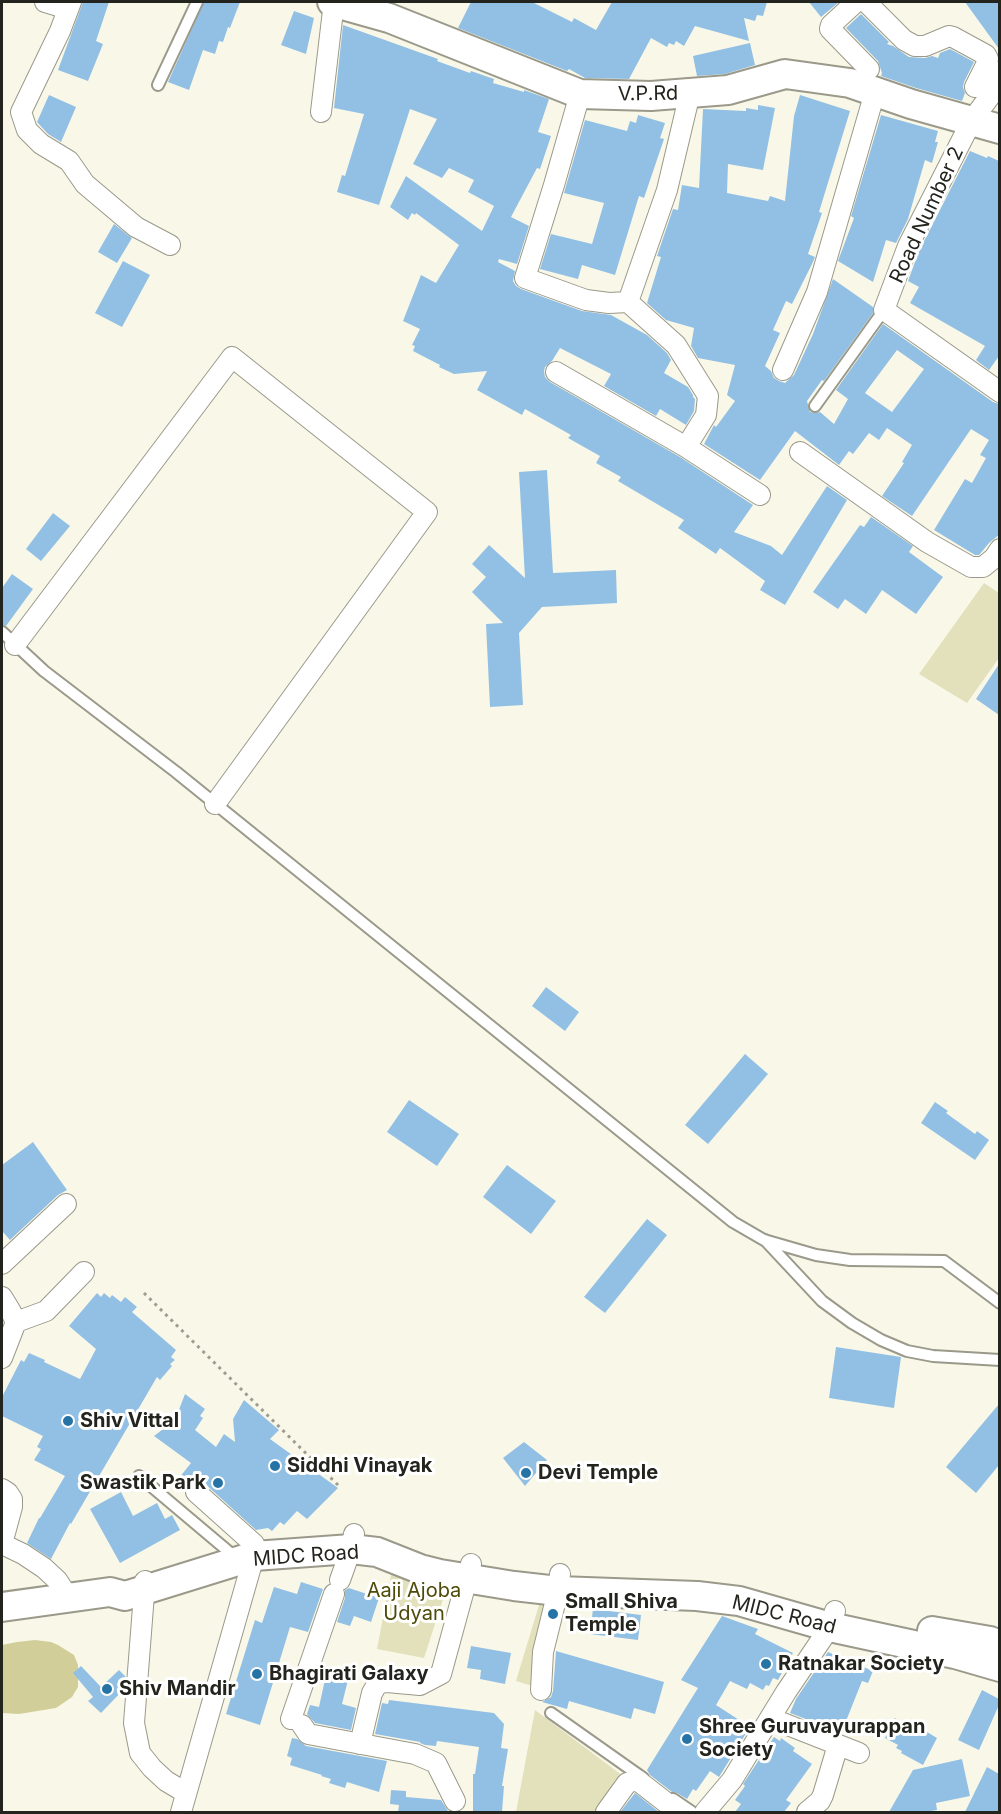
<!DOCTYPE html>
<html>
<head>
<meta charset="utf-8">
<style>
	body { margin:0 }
	#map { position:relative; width:1001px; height:1814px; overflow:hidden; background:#f9f8e8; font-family:Inter,sans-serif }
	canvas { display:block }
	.frame { position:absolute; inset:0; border:3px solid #24241e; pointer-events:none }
</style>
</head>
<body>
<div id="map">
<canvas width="1001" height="1814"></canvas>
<div class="frame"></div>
</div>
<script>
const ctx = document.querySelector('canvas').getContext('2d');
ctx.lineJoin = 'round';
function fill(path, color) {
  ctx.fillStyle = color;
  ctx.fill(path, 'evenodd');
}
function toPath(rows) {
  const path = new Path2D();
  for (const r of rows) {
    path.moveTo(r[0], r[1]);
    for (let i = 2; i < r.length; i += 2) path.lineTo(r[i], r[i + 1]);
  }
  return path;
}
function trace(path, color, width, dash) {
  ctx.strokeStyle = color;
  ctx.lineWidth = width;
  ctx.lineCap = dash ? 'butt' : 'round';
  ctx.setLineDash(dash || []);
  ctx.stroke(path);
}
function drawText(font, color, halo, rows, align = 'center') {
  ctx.font = font + ' Inter,sans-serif';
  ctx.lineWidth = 6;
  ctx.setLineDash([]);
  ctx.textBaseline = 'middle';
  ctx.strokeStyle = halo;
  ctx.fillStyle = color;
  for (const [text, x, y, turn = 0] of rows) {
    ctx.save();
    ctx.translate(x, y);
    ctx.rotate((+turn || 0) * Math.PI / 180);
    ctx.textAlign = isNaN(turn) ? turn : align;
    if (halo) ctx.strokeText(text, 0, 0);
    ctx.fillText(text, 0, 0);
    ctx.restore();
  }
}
fill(toPath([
	[984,583,999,593,999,658,967,703,919,674],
	[392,1570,449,1581,424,1658,377,1649],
	[542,1595,562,1598,539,1688,516,1681],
	[535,1710,623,1776,598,1812,516,1812]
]), '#e3e1bc');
fill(toPath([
	[35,1640,51,1642,58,1645,74,1655,78,1665,78,1687,72,1697,56,1708,19,1714,2,1713,2,1645,17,1642]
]), '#d1ce99');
fill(toPath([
	[83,2,109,2,96,41,103,44,88,81,58,70],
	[204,2,240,2,230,28,228,27,223,42,219,41,215,54,203,50,189,90,168,82],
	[471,2,532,2,572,22,574,18,596,30,612,2,767,2,763,16,757,15,755,21,744,18,749,41,695,26,684,46,676,41,674,45,669,43,667,47,651,38,629,79,585,78,569,69,567,71,458,28],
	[809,2,839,2,821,17],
	[965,2,999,2,999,49],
	[294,11,314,18,306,54,281,45],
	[861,14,889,42,887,44,893,46,909,57,925,58,932,56,938,58,940,53,950,49,974,62,964,82,963,87,965,93,962,101,916,88,881,76,882,73,878,61,846,28],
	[343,25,438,59,437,61,470,73,471,71,494,79,493,83,524,92,524,90,549,99,538,132,551,136,540,169,537,168,511,217,529,226,517,264,499,259,498,262,515,271,513,281,516,286,521,289,582,311,611,315,647,335,667,353,671,360,664,373,688,387,693,395,693,397,695,399,694,411,686,425,660,409,656,416,604,386,611,374,560,348,552,361,545,367,544,371,545,377,550,382,680,457,753,505,734,532,771,546,782,555,827,486,847,500,785,605,760,590,765,581,720,548,716,554,678,528,684,520,618,481,621,477,596,463,600,456,568,438,571,435,525,409,522,415,477,390,487,371,454,374,439,367,440,365,413,351,415,346,412,345,420,329,403,321,421,275,436,283,459,245,416,213,415,215,412,213,408,220,390,207,406,176,482,231,494,206,468,192,474,180,449,168,442,178,413,164,437,119,410,109,379,205,337,192,342,175,345,176,364,114,334,108],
	[750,43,755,65,725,74,697,76,693,56],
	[49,95,76,107,61,142,48,134,37,122],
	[800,95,850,111,819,212,822,213,808,254,815,257,812,264,792,304,786,301,773,330,780,333,765,366,771,371,774,378,779,381,785,383,794,375,813,334,833,279,873,307,873,313,824,381,822,380,807,401,810,412,815,413,820,412,834,424,848,399,836,390,883,324,993,402,999,404,999,535,990,542,979,555,975,555,934,530,965,479,972,483,986,458,980,455,989,440,971,429,912,516,882,496,904,463,902,462,912,445,887,428,879,440,869,433,853,454,849,451,839,465,795,431,760,480,704,444,714,425,716,427,735,401,727,395,735,365,698,358,691,346,694,328,666,320,647,303,661,257,657,256,673,209,678,210,682,185,699,188,703,109,746,111,746,108,758,110,758,105,775,108,763,170,728,164,727,193,768,201,770,196,785,201,794,116],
	[897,350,924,369,892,412,865,393],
	[638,115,665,123,660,138,664,139,644,198,639,196,615,275,582,265,578,279,540,269,551,234,592,244,604,203,564,193,585,120,627,131,630,121,636,123],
	[881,115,938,131,935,142,938,142,932,163,925,160,908,219,896,243,886,240,873,282,838,261,854,218,851,216],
	[970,151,987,158,988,156,999,161,999,356,989,370,976,360,985,346,910,303,919,287,908,281,919,251],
	[114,224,132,238,117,263,98,252],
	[123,261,150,275,122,327,95,313],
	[547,470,553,573,616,570,617,603,542,607,519,633,523,705,490,707,486,624,503,623,472,592,486,577,472,564,489,545,525,578,519,472],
	[53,513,70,526,41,561,26,549],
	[871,517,913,546,909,552,943,577,916,614,882,590,866,614,845,599,838,609,813,592,860,525,864,527],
	[12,574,33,589,6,626,2,625,2,588],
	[999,664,999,715,976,699],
	[546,987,579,1012,565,1031,532,1006],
	[745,1054,768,1074,708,1144,685,1125],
	[409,1100,459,1134,437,1166,387,1132],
	[935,1102,948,1111,946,1113,975,1134,977,1131,989,1140,975,1160,921,1123],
	[33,1142,67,1190,58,1195,10,1240,2,1231,2,1165],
	[507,1165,556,1201,531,1234,483,1197],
	[647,1219,667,1235,605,1313,584,1297],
	[97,1293,101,1297,104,1293,110,1298,112,1295,121,1302,125,1297,137,1307,132,1312,176,1350,171,1357,175,1360,170,1364,172,1366,160,1380,157,1377,71,1524,70,1523,51,1559,27,1543,39,1518,40,1518,65,1476,34,1460,41,1449,37,1447,43,1436,2,1416,2,1397,21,1360,24,1362,29,1353,45,1360,44,1362,80,1379,96,1349,69,1326],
	[836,1347,901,1357,894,1408,829,1398],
	[185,1394,205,1409,200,1416,203,1418,195,1430,216,1447,224,1434,235,1442,233,1419,244,1400,279,1430,270,1439,338,1488,307,1519,297,1511,284,1525,280,1522,272,1531,268,1528,256,1530,204,1483,199,1480,193,1480,187,1485,179,1478,191,1463,154,1436,175,1420],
	[999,1404,999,1465,976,1493,946,1467],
	[524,1442,547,1460,525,1486,503,1458],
	[121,1492,133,1516,157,1503,165,1519,172,1515,180,1530,120,1563,90,1509],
	[301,1582,323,1589,308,1632,290,1627,260,1725,226,1714,255,1620,262,1623,274,1587,297,1594],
	[349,1588,379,1598,371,1622,354,1616,350,1626,337,1622,345,1598,345,1590],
	[593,1609,641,1615,638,1640,590,1634],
	[722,1616,758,1629,755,1634,793,1653,778,1680,773,1678,769,1686,766,1685,763,1690,750,1683,747,1689,730,1681,716,1705,750,1727,719,1777,710,1771,696,1791,693,1789,687,1799,677,1793,672,1792,650,1775,647,1770,698,1688,681,1680],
	[471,1646,511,1653,505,1684,480,1679,481,1670,467,1668],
	[556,1651,664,1682,655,1714,634,1708,631,1719,569,1701,567,1709,542,1702,551,1697,553,1691],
	[828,1652,873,1671,868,1683,862,1681,842,1731,838,1729,837,1731,790,1713,796,1699],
	[81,1666,101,1687,119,1670,126,1677,125,1688,101,1713,88,1701,93,1697,73,1673],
	[326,1675,348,1680,342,1704,356,1708,351,1730,315,1723,307,1714,310,1705,319,1707],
	[982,1690,999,1699,999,1705,979,1750,958,1740],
	[389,1700,494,1713,504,1724,501,1748,508,1749,502,1786,504,1786,502,1812,473,1812,473,1774,475,1774,479,1747,437,1741,436,1746,425,1745,420,1743,420,1742,375,1734,382,1703,388,1704],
	[895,1718,905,1724,907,1720,937,1738,923,1765,901,1753,902,1751,896,1748,898,1745,885,1738],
	[774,1737,780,1741,781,1738,795,1748,793,1751,812,1764,786,1800,791,1803,784,1812,735,1812,741,1804,735,1800,745,1786,743,1784],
	[292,1738,297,1739,306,1746,387,1761,379,1792,347,1782,345,1788,329,1783,331,1779,321,1776,322,1775,290,1765,292,1758,287,1756],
	[962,1759,970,1796,936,1803,937,1810,925,1812,889,1812,913,1770],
	[987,1767,999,1774,999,1812,965,1812],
	[391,1790,406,1791,406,1797,441,1800,448,1811,453,1812,398,1812,399,1805,390,1804],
	[635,1793,659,1812,620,1812]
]), '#92c0e4');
const lane = toPath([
	[158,85,197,2],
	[815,406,884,310],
	[2,632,44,671,176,772,733,1222,764,1240,816,1255,850,1260,944,1261,1000,1303],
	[765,1240,822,1301,852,1323,881,1340,907,1351,933,1356,1000,1360],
	[139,1476,228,1551,232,1562],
	[551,1713,643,1778],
	[673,1799,692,1812]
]);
const street = toPath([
	[45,2,68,9],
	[71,2,60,31,21,112,27,130,41,144,69,161,85,184,136,227,170,245],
	[856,2,831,25,830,29,869,69],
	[866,2,904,40,915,46,925,46,949,36,953,37,986,55,988,59,985,67,1000,74],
	[1000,83,972,120,908,246,884,310,1000,392],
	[975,87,985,67],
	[580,94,554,185,525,278,586,300,609,303,628,302],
	[321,112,334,2],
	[783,370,817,292,875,92],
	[556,372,686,447,760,495],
	[686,447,706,415,708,396,676,345,628,302,667,190,690,93],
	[800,452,927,542,971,567,983,567,994,558,1000,549],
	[15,645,232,357,427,512,215,804],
	[2,1264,66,1204],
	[2,1297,10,1310,16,1322,2,1358],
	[16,1322,46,1311,84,1272],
	[2,1489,8,1493,12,1499,12,1507,2,1544,23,1554,44,1568,57,1580,68,1597],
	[340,1580,351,1549,354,1534],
	[145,1581,134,1723,140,1753,152,1768,166,1781,186,1793],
	[541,1690,543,1652,558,1591,560,1574],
	[770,1718,859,1753],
	[291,1719,334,1594],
	[302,1725,308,1734,415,1754,436,1763,455,1801],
	[360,1744,372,1693,378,1683,387,1682,420,1685,441,1674,471,1564],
	[181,1812,254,1556,254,1544,196,1492],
	[606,1812,627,1783,637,1780,673,1808,674,1812],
	[705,1812,732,1780,786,1692,830,1627,835,1611],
	[807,1812,820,1801,823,1795,838,1745]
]);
const secondary = toPath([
	[332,2,389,18,580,94,651,96,728,90,785,74,850,83,911,104,1000,129],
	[2,1607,110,1592,125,1596,254,1556,351,1549,377,1552,420,1569,440,1574,514,1586,558,1591,697,1596,739,1601,830,1627,955,1654,1000,1667],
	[932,1631,990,1641,1000,1645]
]);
trace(lane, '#9a998a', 14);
trace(street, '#9a998a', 22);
trace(secondary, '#9a998a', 32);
trace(toPath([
	[144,1293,341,1488]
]), '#9d9d91', 3, [3, 4.5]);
trace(lane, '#fff', 10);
trace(street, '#fff', 20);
trace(secondary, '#fff', 28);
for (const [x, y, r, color] of [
	[68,1421,6,"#2673a6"],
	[275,1466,6,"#2673a6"],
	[526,1473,6,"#2673a6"],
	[218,1483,6,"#2673a6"],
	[553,1614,6,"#2673a6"],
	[766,1664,6,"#2673a6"],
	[257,1674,6,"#2673a6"],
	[107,1689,6,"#2673a6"],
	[687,1739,6,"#2673a6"]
]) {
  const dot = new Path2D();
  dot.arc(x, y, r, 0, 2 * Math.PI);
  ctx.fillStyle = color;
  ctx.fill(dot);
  trace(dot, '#fff', 2);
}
drawText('20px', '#24241e', '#fff', [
	["V.P.Rd",648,94,-1],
	["Road Number 2",927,215,-65],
	["MIDC Road",306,1556,-4],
	["MIDC Road",784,1615,14]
]);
drawText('bold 20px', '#24241e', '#fff', [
	["Shiv Vittal",80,1421],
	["Siddhi Vinayak",287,1466],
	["Devi Temple",538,1473],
	["Swastik Park",206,1483,"right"],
	["Small Shiva",565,1602],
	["Temple",565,1625],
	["Ratnakar Society",778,1664],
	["Bhagirati Galaxy",269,1674],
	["Shiv Mandir",119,1689],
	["Shree Guruvayurappan",699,1727],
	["Society",699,1750]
], 'left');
drawText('20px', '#4e4a08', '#fff', [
	["Aaji Ajoba",414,1591],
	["Udyan",414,1614]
]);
</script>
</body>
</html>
